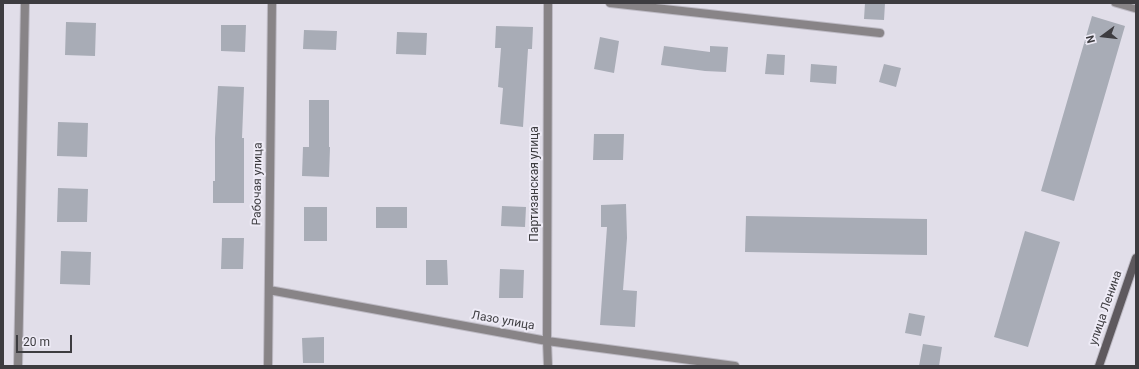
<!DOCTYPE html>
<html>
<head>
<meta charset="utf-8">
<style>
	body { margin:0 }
	#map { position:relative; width:1139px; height:369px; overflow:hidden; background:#e1dee9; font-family:Roboto,sans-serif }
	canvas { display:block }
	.frame { position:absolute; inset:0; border:4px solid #3d3c40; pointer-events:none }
	.north { position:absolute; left:1083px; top:16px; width:40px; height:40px; -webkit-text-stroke:3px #eeebf6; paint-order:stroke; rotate:255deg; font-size:11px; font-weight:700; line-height:16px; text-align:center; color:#3d3c40 }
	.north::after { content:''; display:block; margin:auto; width:14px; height:18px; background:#3d3c40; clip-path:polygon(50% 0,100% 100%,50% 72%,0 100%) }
	.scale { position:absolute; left:16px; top:335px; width:56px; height:18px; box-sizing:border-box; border:2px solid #3d3c40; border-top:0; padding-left:5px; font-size:12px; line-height:14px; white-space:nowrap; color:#3d3c40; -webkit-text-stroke:3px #eeebf6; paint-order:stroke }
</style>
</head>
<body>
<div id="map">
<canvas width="1139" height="369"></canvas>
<div class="frame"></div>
<div class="north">N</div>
<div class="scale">20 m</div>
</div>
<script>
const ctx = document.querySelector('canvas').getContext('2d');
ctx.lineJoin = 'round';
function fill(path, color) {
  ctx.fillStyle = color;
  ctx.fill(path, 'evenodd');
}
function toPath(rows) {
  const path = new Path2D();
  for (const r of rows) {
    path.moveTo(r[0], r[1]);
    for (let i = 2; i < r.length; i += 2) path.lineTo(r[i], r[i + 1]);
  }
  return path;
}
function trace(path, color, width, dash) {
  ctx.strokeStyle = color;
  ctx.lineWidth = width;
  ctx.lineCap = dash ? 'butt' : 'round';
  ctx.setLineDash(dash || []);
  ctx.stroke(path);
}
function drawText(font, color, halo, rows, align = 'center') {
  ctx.font = font + ' Roboto,sans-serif';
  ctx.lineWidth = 4;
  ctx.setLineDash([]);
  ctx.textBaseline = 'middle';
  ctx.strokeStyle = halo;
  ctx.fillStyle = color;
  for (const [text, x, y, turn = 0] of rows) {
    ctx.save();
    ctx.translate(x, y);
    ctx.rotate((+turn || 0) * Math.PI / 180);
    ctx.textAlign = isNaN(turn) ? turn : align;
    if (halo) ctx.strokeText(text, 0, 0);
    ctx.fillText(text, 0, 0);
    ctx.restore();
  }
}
fill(toPath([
	[865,3,885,3,884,20,864,19],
	[1092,16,1125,26,1074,201,1041,191],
	[66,22,96,23,95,56,65,55],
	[221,25,246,25,245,52,221,51],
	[496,26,533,27,532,49,528,49,523,127,500,124,503,88,498,87,501,48,495,48],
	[304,30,337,31,336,50,303,49],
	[397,32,427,33,426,55,396,54],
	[600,37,619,41,614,73,594,69],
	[664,46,710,52,710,46,728,47,726,72,705,71,661,65],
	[767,54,785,55,784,75,765,74],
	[811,64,837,66,836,84,810,82],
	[884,64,901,68,896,87,879,82],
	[218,86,244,87,242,138,244,138,244,203,213,203,213,181,215,181,215,138],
	[309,100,329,100,329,147,330,147,329,177,302,176,303,147,309,147],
	[58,122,88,123,87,157,57,156],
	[594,134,624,134,623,160,593,160],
	[58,188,88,189,87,222,57,222],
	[626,204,627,238,623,290,637,291,635,327,600,325,607,227,601,227,601,205],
	[502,206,526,207,525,227,501,226],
	[304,207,327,207,327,241,304,241],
	[376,207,407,207,407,228,376,228],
	[746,216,927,219,927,255,745,252],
	[1025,231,1060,242,1028,347,994,337],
	[222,238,244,238,243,269,221,269],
	[61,251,91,252,90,285,60,284],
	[426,260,447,260,448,285,426,285],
	[500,269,524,270,523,298,499,298],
	[909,313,925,316,921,336,905,333],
	[324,337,324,363,303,363,302,338],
	[923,344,942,347,939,366,919,366]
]), '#a8acb6');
const service = toPath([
	[1115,3,1136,9]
]);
const minor = toPath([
	[548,3,547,341,548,366],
	[610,3,880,33],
	[269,290,547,341,735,366],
	[18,366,25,3],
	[268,366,272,3]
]);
const secondary = toPath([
	[1099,366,1136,258]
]);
trace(service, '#bdbac4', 9);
trace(minor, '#bdbac4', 10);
trace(secondary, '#bdbac4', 10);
trace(service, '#888487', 7);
trace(minor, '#888487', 8);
trace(secondary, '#5e595e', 8);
drawText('12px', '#3d3c40', '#eeebf6', [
	["Рабочая улица",258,184,-89],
	["Партизанская улица",535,184,-90],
	["улица Ленина",1106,308,-71],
	["Лазо улица",503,321,10]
]);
</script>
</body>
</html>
